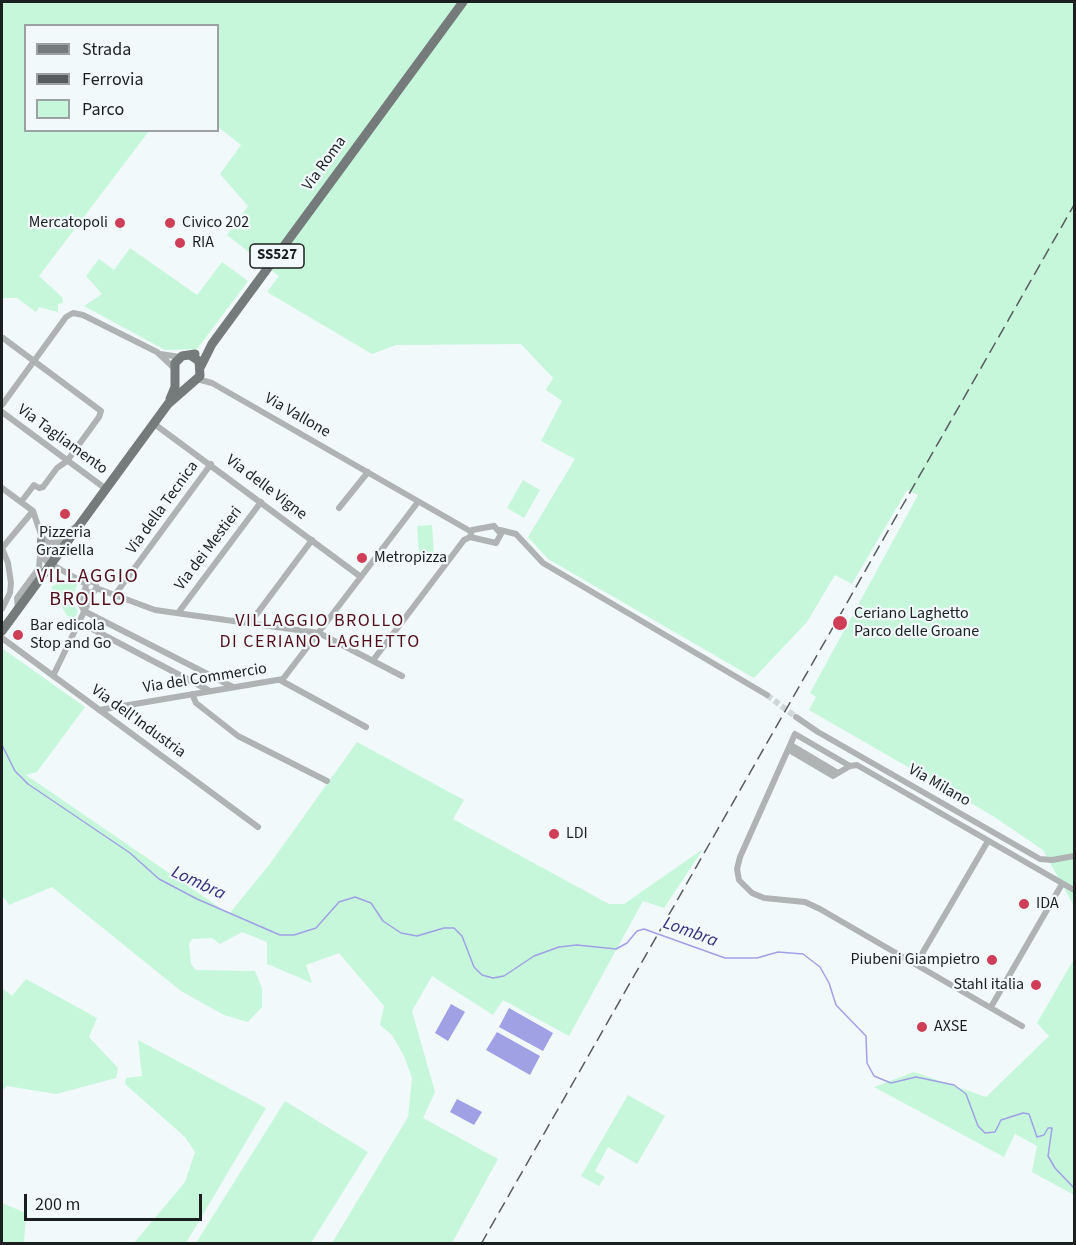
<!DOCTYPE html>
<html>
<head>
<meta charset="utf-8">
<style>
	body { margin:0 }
	#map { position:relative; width:1076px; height:1245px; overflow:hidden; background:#f1f9fb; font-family:"Source Sans 3",sans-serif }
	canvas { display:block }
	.frame { position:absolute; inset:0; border:3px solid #1c1f20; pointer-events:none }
	.legend { position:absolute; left:24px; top:24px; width:195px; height:108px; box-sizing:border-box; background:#f1f9fb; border:2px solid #9ca2a3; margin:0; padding:8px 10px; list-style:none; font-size:18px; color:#1c1f20 }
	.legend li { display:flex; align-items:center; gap:12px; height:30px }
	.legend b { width:30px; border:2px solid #9ca2a3 }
	.scale { position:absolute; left:24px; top:1194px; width:178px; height:27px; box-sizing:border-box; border:3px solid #1c1f20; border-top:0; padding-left:8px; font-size:18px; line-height:21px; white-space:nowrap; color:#1c1f20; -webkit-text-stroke:4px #f1f9fb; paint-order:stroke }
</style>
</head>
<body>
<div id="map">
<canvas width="1076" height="1245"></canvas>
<div class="frame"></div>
<ul class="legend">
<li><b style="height:8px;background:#757b7a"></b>Strada</li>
<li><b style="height:8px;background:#575c5d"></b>Ferrovia</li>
<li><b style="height:16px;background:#c6f7db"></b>Parco</li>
</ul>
<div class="scale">200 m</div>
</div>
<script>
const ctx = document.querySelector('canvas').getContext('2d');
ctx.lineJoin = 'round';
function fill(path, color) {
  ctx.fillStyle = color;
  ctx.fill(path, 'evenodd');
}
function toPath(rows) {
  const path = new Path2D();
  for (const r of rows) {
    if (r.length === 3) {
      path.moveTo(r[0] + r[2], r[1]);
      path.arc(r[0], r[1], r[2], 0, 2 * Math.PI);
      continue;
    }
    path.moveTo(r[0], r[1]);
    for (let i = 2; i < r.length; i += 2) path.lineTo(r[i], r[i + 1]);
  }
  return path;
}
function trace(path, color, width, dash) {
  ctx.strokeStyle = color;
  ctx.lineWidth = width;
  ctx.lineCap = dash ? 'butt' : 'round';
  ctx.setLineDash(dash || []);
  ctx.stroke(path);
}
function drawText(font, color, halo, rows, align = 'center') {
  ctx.font = font + ' "Source Sans 3",sans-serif';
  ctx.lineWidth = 4.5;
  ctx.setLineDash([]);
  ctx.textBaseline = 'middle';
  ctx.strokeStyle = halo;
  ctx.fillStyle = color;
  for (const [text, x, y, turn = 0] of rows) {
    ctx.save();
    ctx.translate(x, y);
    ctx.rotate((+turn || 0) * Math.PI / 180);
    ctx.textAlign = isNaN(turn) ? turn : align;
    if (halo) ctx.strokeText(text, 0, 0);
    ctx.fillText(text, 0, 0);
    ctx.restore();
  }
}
fill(toPath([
	[2,2,1074,2,1074,906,1043,850,993,816,809,710,816,697,810,693,918,495,907,490,852,584,835,575,807,622,754,678,548,559,528,537,575,459,541,441,562,401,546,390,553,378,521,344,396,345,372,354,267,292,279,276,227,235,248,206,220,174,241,145,218,127,218,26,26,26,26,130,149,131,39,276,62,297,63,303,58,304,58,312,39,307,36,312,17,298,2,298],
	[130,248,197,295,222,262,248,281,197,349,165,350,84,306,102,294,86,276,99,259,114,270],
	[523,480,540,490,524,518,507,508],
	[432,525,434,553,419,554,417,526],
	[72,581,78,583,71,600,78,611,74,619,67,616,51,587,60,582],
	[3,649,85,707,37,772,26,775,229,914,269,865,357,742,464,800,453,819,609,904,624,904,703,849,664,908,643,901,569,1036,503,1000,493,1015,432,976,412,1011,435,1092,423,1118,498,1159,452,1243,332,1243,408,1117,412,1078,404,1056,392,1035,380,1025,384,1006,339,953,306,965,312,983,267,964,267,942,242,932,220,944,212,938,192,939,189,944,191,964,196,970,255,971,262,988,262,1007,248,1022,224,1015,181,991,52,887,9,905,2,895],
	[1074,959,1074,1195,1032,1172,1037,1146,1015,1134,1004,1157,874,1087,914,1072,986,1097,1049,1036,1037,1023],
	[26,979,97,1018,89,1037,118,1068,116,1078,56,1094,7,1086,2,1091,2,988,12,996],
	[138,1040,266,1108,186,1243,134,1243,185,1182,195,1152,185,1137,125,1084,126,1078,142,1076],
	[628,1095,665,1116,637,1164,608,1147,595,1171,605,1177,599,1186,581,1176],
	[285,1101,368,1152,311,1243,196,1243],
	[2,1203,26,1213,24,1243,2,1243]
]), '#c6f7db');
fill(toPath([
	[451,1004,465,1012,448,1041,435,1033],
	[509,1008,553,1033,543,1051,499,1027],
	[497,1032,540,1056,530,1075,486,1050],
	[457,1099,482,1112,474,1125,450,1112]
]), '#a0a1e5');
trace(toPath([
	[2,745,15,771,28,784,130,853,159,879,197,899,280,935,294,935,316,928,339,902,355,897,371,903,383,921,401,933,417,936,444,928,454,928,462,936,474,967,482,975,493,978,504,976,534,956,559,947,577,945,616,949,627,943,637,931,644,929,725,958,757,958,778,952,803,954,820,967,829,983,836,1005,866,1036,867,1063,874,1076,891,1083,916,1077,954,1085,966,1094,978,1126,985,1133,995,1132,1001,1120,1023,1113,1029,1114,1037,1137,1044,1135,1048,1128,1052,1128,1048,1156,1055,1168,1074,1188]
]), '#a0a1e5', 1.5);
trace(toPath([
	[767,695,796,717]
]), '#d1d8da', 6, [6, 3]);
trace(toPath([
	[3,338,101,411,99,417,67,461,57,468,43,487,39,488,34,485,21,502],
	[160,354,180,357],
	[197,379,212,383,470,531],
	[2,405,66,317,73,313,83,315,157,352,174,368],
	[2,412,106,489],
	[153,423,361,577],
	[2,488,33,511,51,564],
	[339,508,368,472],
	[494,526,501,534,496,543,470,537,472,530,494,526],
	[500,530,516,534,543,563,767,695],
	[43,538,48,543,59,542,75,527],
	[2,548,8,563,11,583,10,593,2,609],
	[2,548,33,511],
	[42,553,46,561,86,584],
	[91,587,5.5],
	[96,588,155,610,319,633,402,676],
	[114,596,211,464],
	[18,609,17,598,39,568,41,543],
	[84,611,233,687],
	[84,611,79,601,85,589],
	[178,613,261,502],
	[79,622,210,691],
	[250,623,312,540],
	[2,638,258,827],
	[374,659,464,540,470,537],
	[53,676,94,591],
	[280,680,366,727],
	[192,694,196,703,238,736,327,781],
	[99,710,283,679,418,502],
	[796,717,818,732,1040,859,1052,860,1074,856],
	[791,745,838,773],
	[789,750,833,776,850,766,857,765,1074,890],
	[850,766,795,734,740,857,737,869,739,880,752,893,764,898,805,902,820,909,1022,1026],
	[916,964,988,841],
	[991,1007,1062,884]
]), '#b0b3b3', 6);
trace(toPath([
	[41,543,41,540]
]), '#8d9292', 8);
trace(toPath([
	[201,366,212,344,463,2],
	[170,399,175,387,175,363,182,356,195,354],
	[2,631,168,404,200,376,199,361,190,355]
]), '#757b7a', 9);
trace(toPath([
	[481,1244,1074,205]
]), '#575c5d', 1.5, [12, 6]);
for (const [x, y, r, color] of [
	[120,223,6,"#ce3e56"],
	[170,223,6,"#ce3e56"],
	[180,243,6,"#ce3e56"],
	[65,514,6,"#ce3e56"],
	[362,558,6,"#ce3e56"],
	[840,623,8,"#ce3e56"],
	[18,635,6,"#ce3e56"],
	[554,834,6,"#ce3e56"],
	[1024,904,6,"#ce3e56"],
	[992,960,6,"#ce3e56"],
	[1036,985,6,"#ce3e56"],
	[922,1027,6,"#ce3e56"]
]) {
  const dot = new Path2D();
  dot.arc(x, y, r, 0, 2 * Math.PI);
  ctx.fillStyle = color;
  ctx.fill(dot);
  trace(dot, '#f1f9fb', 2);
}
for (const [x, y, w] of [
	[277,256,54]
]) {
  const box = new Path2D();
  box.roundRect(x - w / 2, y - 12, w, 24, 4.5);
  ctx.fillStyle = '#f1f9fb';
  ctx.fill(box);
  trace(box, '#1c1f20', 1.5);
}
drawText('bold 15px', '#1c1f20', null, [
	["SS527",277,256]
]);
drawText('16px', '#1c1f20', '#f1f9fb', [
	["Via Roma",325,164,-54],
	["Via Vallone",297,416,30],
	["Via Tagliamento",62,440,36],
	["Via delle Vigne",266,488,37],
	["Via della Tecnica",163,508,-54],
	["Via dei Mestieri",209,549,-53],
	["Via del Commercio",205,679,-9],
	["Via dell'Industria",138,722,36],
	["Via Milano",939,786,30]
]);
drawText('16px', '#1c1f20', '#f1f9fb', [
	["Mercatopoli",108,223,"right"],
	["Civico 202",182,223],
	["RIA",192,243],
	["Pizzeria",65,533,"center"],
	["Graziella",65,551,"center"],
	["Metropizza",374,558],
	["Ceriano Laghetto",854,614],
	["Parco delle Groane",854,632],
	["Bar edicola",30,626],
	["Stop and Go",30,644],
	["LDI",566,834],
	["IDA",1036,904],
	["Piubeni Giampietro",980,960,"right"],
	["Stahl italia",1024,985,"right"],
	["AXSE",934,1027]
], 'left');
ctx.letterSpacing = '1.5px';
drawText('18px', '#530e1b', '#f1f9fb', [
	["VILLAGGIO BROLLO",320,622],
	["DI CERIANO LAGHETTO",320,643]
]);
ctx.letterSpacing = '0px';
drawText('italic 18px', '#362d7c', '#f1f9fb', [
	["Lombra",198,884,25],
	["Lombra",690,933,20]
]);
ctx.letterSpacing = '1.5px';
drawText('20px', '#530e1b', '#f1f9fb', [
	["VILLAGGIO",88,578],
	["BROLLO",88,601]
]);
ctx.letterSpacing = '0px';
</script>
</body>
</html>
